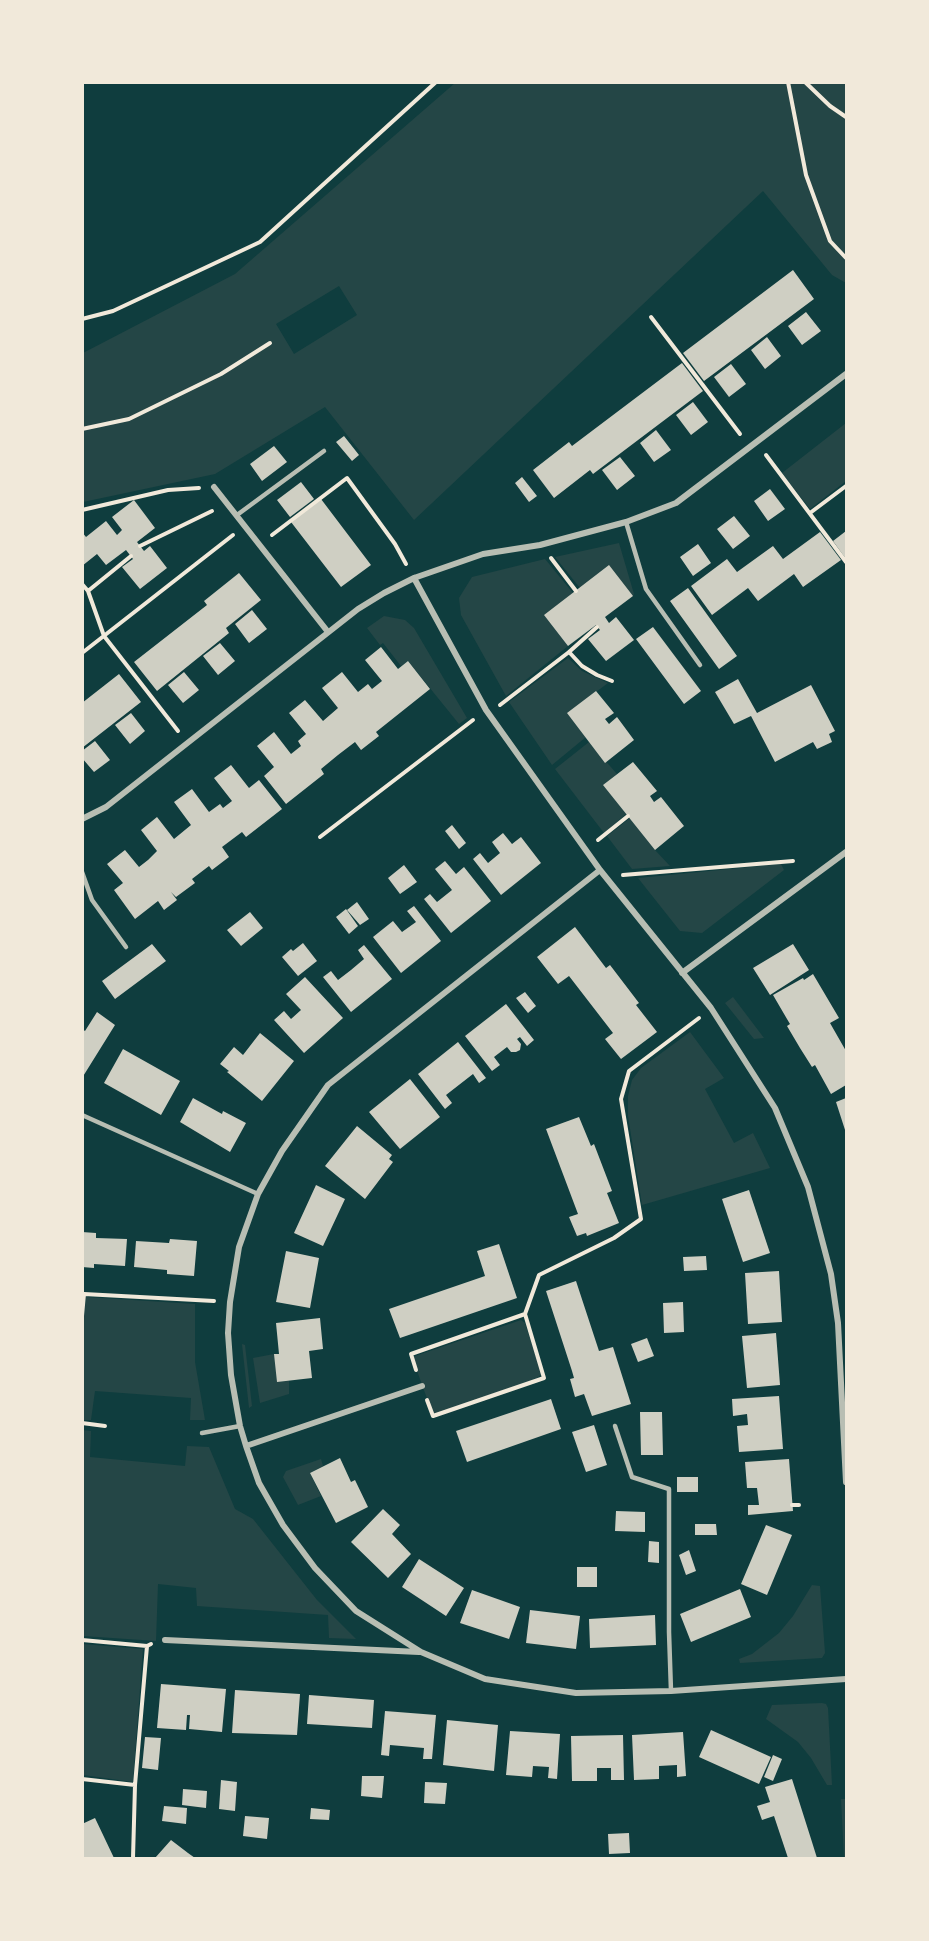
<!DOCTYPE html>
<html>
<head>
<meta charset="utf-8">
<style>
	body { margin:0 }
	#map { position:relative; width:929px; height:1941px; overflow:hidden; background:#0f3d3e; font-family:"Roboto Serif",serif }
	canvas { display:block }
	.frame { position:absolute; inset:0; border:84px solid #f1e9da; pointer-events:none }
</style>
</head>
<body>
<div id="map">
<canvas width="929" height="1941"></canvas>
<div class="frame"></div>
</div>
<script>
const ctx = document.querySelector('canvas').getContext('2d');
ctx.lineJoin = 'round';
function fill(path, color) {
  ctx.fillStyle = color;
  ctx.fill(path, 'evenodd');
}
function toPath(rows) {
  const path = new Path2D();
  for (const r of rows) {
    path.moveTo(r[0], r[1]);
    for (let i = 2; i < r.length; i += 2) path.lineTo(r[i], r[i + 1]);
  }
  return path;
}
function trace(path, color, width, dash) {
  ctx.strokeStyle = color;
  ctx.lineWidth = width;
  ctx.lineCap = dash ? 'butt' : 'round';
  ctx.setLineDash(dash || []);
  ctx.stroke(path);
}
fill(toPath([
	[455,83,846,83,846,283,832,275,763,191,414,520,325,407,215,474,83,502,83,353,235,274],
	[339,286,357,315,294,354,276,324],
	[846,423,846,481,810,509,782,473],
	[619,543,634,594,633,596,580,588,555,557],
	[545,559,573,593,545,615,568,646,506,696,461,615,459,598,472,577],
	[384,616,405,620,414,628,467,718,459,724,408,661,401,666,383,643,380,645,367,628],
	[568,658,582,671,608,683,568,713,586,737,552,765,509,702],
	[589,742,617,774,604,785,626,814,604,833,555,769],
	[630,818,655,850,670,866,632,869,607,836],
	[781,864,784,870,702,933,680,931,638,878],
	[733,997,764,1038,754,1039,725,1003],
	[690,1032,724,1078,705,1089,734,1143,753,1133,770,1168,642,1205,628,1116,628,1096,632,1080,641,1068],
	[86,1297,195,1304,195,1362,205,1420,190,1420,191,1398,95,1391,91,1420,83,1420,82,1336],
	[521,1320,525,1323,542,1374,537,1378,433,1415,412,1357],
	[242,1344,245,1345,252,1406,249,1408],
	[274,1354,289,1381,289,1394,260,1403,253,1358],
	[82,1430,91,1431,90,1457,185,1466,187,1446,209,1447,235,1509,253,1519,317,1600,356,1639,329,1638,328,1615,197,1606,196,1588,158,1584,156,1641,83,1636],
	[321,1459,323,1466,310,1473,321,1496,298,1505,283,1477,286,1471],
	[812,1585,820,1586,825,1653,822,1658,740,1663,739,1659,752,1654,779,1633,793,1616],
	[83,1644,143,1649,133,1782,83,1775],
	[822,1703,826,1704,828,1708,832,1785,827,1785,811,1758,798,1742,766,1719,772,1705],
	[846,1799,846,1858,844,1858,841,1799]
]), '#244646');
fill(toPath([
	[793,270,814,299,704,381,683,353],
	[806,312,821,331,802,345,788,326],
	[767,337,781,356,765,369,751,350],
	[682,363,703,391,593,474,590,470,554,498,533,470,569,442,572,446],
	[731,364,746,384,729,397,714,377],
	[693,402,708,422,691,435,676,415],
	[656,430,671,450,654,462,640,443],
	[344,436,359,455,352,461,336,442],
	[274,446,287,462,262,481,250,464],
	[620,457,635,476,617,490,602,470],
	[522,477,537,496,529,502,515,483],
	[301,482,314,499,290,517,277,500],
	[770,489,785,509,768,521,754,501],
	[321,499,371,565,341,587,291,522],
	[134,500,155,528,137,542,144,551,150,546,167,568,140,589,122,567,133,559,126,550,106,565,97,554,82,566,82,532,86,537,106,521,117,535,122,530,112,517],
	[734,516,750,536,733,549,717,529],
	[846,531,846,559,833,541],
	[820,532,841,560,803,587,794,574,758,601,748,588,712,615,691,586,727,559,737,572,773,546,783,559],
	[698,544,711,563,693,576,680,557],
	[609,565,633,596,605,617,609,623,616,617,634,640,606,661,588,639,600,630,596,625,568,646,544,615],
	[239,573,261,600,226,628,229,633,157,691,134,662,207,605,204,601],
	[688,588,737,656,719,669,670,601],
	[252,610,267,629,249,643,235,624],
	[653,627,701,691,684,704,636,639],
	[220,643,235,661,218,675,203,656],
	[381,647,398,669,408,661,430,689,376,732,379,736,361,750,355,742,338,755,321,769,324,774,286,804,264,776,274,767,257,746,274,732,291,754,301,746,298,741,306,734,289,713,305,700,323,721,338,708,322,688,342,672,358,692,368,684,372,689,382,681,365,660],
	[184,672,199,690,183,703,168,685],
	[119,674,141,702,82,748,82,703],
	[738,679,757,713,811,685,835,731,829,734,832,742,817,749,813,742,775,762,751,716,734,724,715,692],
	[596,691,614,713,605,719,609,724,617,717,634,740,605,763,567,713],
	[131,713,145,731,130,744,115,725],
	[95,741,110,760,94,772,82,758,82,751],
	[633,762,657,791,650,796,654,802,661,797,684,826,655,850,603,785],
	[231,765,249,788,259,780,282,809,246,837,242,832,222,847,229,857,212,870,209,866,192,879,195,883,176,897,171,892,177,900,164,910,158,901,135,919,114,890,123,883,107,864,125,850,139,867,148,860,157,851,141,830,157,817,174,839,191,825,174,802,192,789,209,812,220,804,223,808,232,801,214,778],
	[452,825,466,843,459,849,445,831],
	[503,833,512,844,521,837,541,863,501,895,473,859,480,853,488,863,500,853,492,842],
	[445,861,456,874,464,867,491,901,451,933,424,899,430,894,437,902,452,890,435,869],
	[404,865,417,882,400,894,388,878],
	[357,902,369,919,360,925,347,910],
	[414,906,441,941,401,973,373,937,393,921,402,932,416,922,407,911],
	[346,909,358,926,349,934,336,917],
	[250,912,263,928,241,946,227,930],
	[575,927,606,968,610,965,639,1003,636,1005,657,1032,621,1059,605,1039,613,1033,569,976,558,984,537,957],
	[303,943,317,961,298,976,282,957,291,949,293,951],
	[152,944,166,961,115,999,102,981],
	[793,944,809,970,770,995,753,968],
	[364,945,392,979,351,1012,323,977,331,971,338,980,351,970,364,959,358,950],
	[813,974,839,1018,830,1023,846,1051,846,1085,831,1094,815,1065,812,1067,800,1048,787,1026,790,1024,787,1019,773,995,803,978,804,980],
	[305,977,343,1018,304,1053,274,1020,284,1011,291,1019,301,1010,286,994],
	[525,992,536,1006,528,1013,516,998],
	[506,1004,534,1040,527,1046,520,1037,517,1039,521,1044,520,1050,516,1052,511,1052,507,1047,494,1057,500,1065,492,1071,465,1036],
	[97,1012,115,1025,82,1078,82,1029,85,1031],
	[260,1033,294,1061,262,1101,227,1072,229,1071,220,1064,234,1047,243,1055],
	[458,1042,486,1078,479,1083,473,1074,446,1095,452,1103,445,1109,418,1074],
	[123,1049,180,1081,161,1115,104,1083],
	[410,1079,440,1117,400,1149,369,1112],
	[193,1098,222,1114,223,1111,246,1123,230,1152,180,1122],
	[846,1098,846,1133,836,1102],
	[579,1117,591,1146,594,1144,612,1191,607,1193,619,1223,587,1236,586,1233,577,1236,569,1217,578,1214,546,1129],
	[357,1126,392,1155,389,1159,393,1162,365,1199,325,1166],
	[316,1185,345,1199,323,1246,294,1233],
	[749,1190,770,1253,743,1262,722,1199],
	[82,1232,96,1233,96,1238,127,1239,125,1266,94,1264,94,1268,82,1267],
	[170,1239,197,1241,194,1276,167,1274,167,1270,134,1267,136,1241,169,1243],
	[499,1244,517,1298,400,1338,389,1309,485,1276,477,1251],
	[286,1251,319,1258,310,1308,276,1302],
	[706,1256,707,1270,684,1271,683,1257],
	[779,1271,782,1322,748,1324,745,1273],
	[576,1281,599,1351,613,1347,631,1404,592,1416,584,1394,575,1397,570,1379,574,1378,572,1371,546,1291],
	[683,1302,684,1332,664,1333,663,1303],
	[320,1318,323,1349,309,1351,312,1378,277,1382,274,1354,279,1354,276,1323],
	[776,1333,780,1385,747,1388,742,1336],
	[647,1338,654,1356,638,1362,631,1344],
	[779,1396,783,1449,739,1452,737,1426,748,1425,747,1414,733,1416,732,1399],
	[551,1399,561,1429,467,1462,456,1431],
	[640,1412,662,1412,663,1455,641,1455],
	[594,1425,607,1465,586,1472,572,1432],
	[340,1458,351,1482,355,1480,368,1507,336,1523,310,1473],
	[789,1459,793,1511,748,1515,748,1505,759,1505,757,1488,747,1488,745,1462],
	[677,1477,698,1477,698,1492,677,1492],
	[383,1509,400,1525,392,1534,411,1554,388,1578,351,1542],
	[616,1511,645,1512,645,1532,615,1531],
	[695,1524,716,1524,717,1535,695,1535],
	[766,1525,792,1535,767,1595,741,1584],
	[649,1541,659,1542,659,1563,648,1562],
	[689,1550,696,1571,686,1575,679,1555],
	[419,1559,464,1588,446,1616,402,1587],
	[577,1567,597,1567,597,1587,577,1587],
	[740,1589,751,1617,691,1642,680,1614],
	[472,1590,520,1607,509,1639,460,1623],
	[530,1610,580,1616,576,1649,526,1643],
	[655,1615,656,1645,590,1648,589,1619],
	[161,1684,226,1689,222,1732,189,1729,190,1715,187,1715,186,1730,157,1728],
	[235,1690,300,1694,297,1735,232,1733],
	[309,1695,374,1700,372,1728,307,1724],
	[385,1711,436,1715,432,1759,423,1759,424,1748,390,1745,389,1756,381,1755],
	[447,1720,498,1725,494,1771,443,1765],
	[711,1730,771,1757,759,1784,699,1757],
	[510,1731,560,1734,557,1779,548,1778,549,1767,533,1766,532,1777,506,1775],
	[683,1732,686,1776,677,1777,677,1765,659,1766,659,1779,634,1780,632,1735],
	[623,1735,624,1780,611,1780,611,1768,597,1768,597,1781,572,1781,571,1736],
	[145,1737,161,1738,158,1770,142,1768],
	[773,1755,782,1759,773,1781,764,1777],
	[362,1776,384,1776,382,1798,361,1796],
	[792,1779,812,1842,817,1858,788,1858,774,1816,762,1820,757,1806,770,1802,765,1787],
	[221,1780,237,1782,235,1811,219,1809],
	[425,1782,447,1783,445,1804,424,1803],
	[183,1789,207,1791,206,1808,182,1805],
	[164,1806,187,1808,186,1824,162,1821],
	[311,1808,330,1810,329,1820,310,1819],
	[245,1816,269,1818,267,1839,243,1836],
	[95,1818,114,1858,82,1858,82,1824],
	[629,1833,630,1853,609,1854,608,1834],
	[171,1840,188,1853,195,1858,155,1858]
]), '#cfcfc3');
trace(toPath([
	[788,82,806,175,830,241,846,258],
	[805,82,830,106,846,117],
	[651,317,740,434],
	[82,319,113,311,260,242,436,82],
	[82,429,129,419,221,374,270,343],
	[766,455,846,562],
	[82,510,168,490,199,488],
	[810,513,846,486],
	[272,535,347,478,395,544,406,564],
	[140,546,212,511],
	[131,556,88,591,104,636,178,731],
	[551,558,576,591],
	[82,584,88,591],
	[569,652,582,666,597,675,612,681],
	[82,653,233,535],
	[500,705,569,652,597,627],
	[320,837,473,720],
	[598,840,628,816],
	[623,875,793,861],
	[82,1316,84,1294,214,1301],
	[416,1370,411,1354,525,1314],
	[427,1400,433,1416,544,1378,525,1314,539,1275,614,1238,641,1219,621,1099,629,1071,699,1018],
	[82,1423,105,1426],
	[792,1505,799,1505],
	[82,1640,147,1646],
	[82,1779,135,1785],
	[133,1858,135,1785,147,1646,151,1644]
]), '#f1e9da', 4);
trace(toPath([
	[237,515,324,451],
	[626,522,646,589,700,665],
	[82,872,92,900,126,947],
	[82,1115,258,1194],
	[615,1426,632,1477,669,1489,669,1632,671,1691],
	[202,1433,240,1426]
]), '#b8beb3', 4.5);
trace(toPath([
	[214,487,328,632],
	[414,578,486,710,600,870,711,1008,775,1108,808,1187,831,1274,838,1323,846,1482],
	[82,819,106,807,358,609,384,593,414,578,483,554,540,545,626,522,676,503,846,374],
	[600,870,328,1085,282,1151,258,1194,239,1247,230,1302,228,1333,231,1375,240,1426,246,1446,259,1483,283,1525,315,1568,356,1611,421,1652,485,1679,576,1693,671,1691,846,1679],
	[682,973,846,852],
	[246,1446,422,1386],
	[165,1640,419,1652]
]), '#b8beb3', 6);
</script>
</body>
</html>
